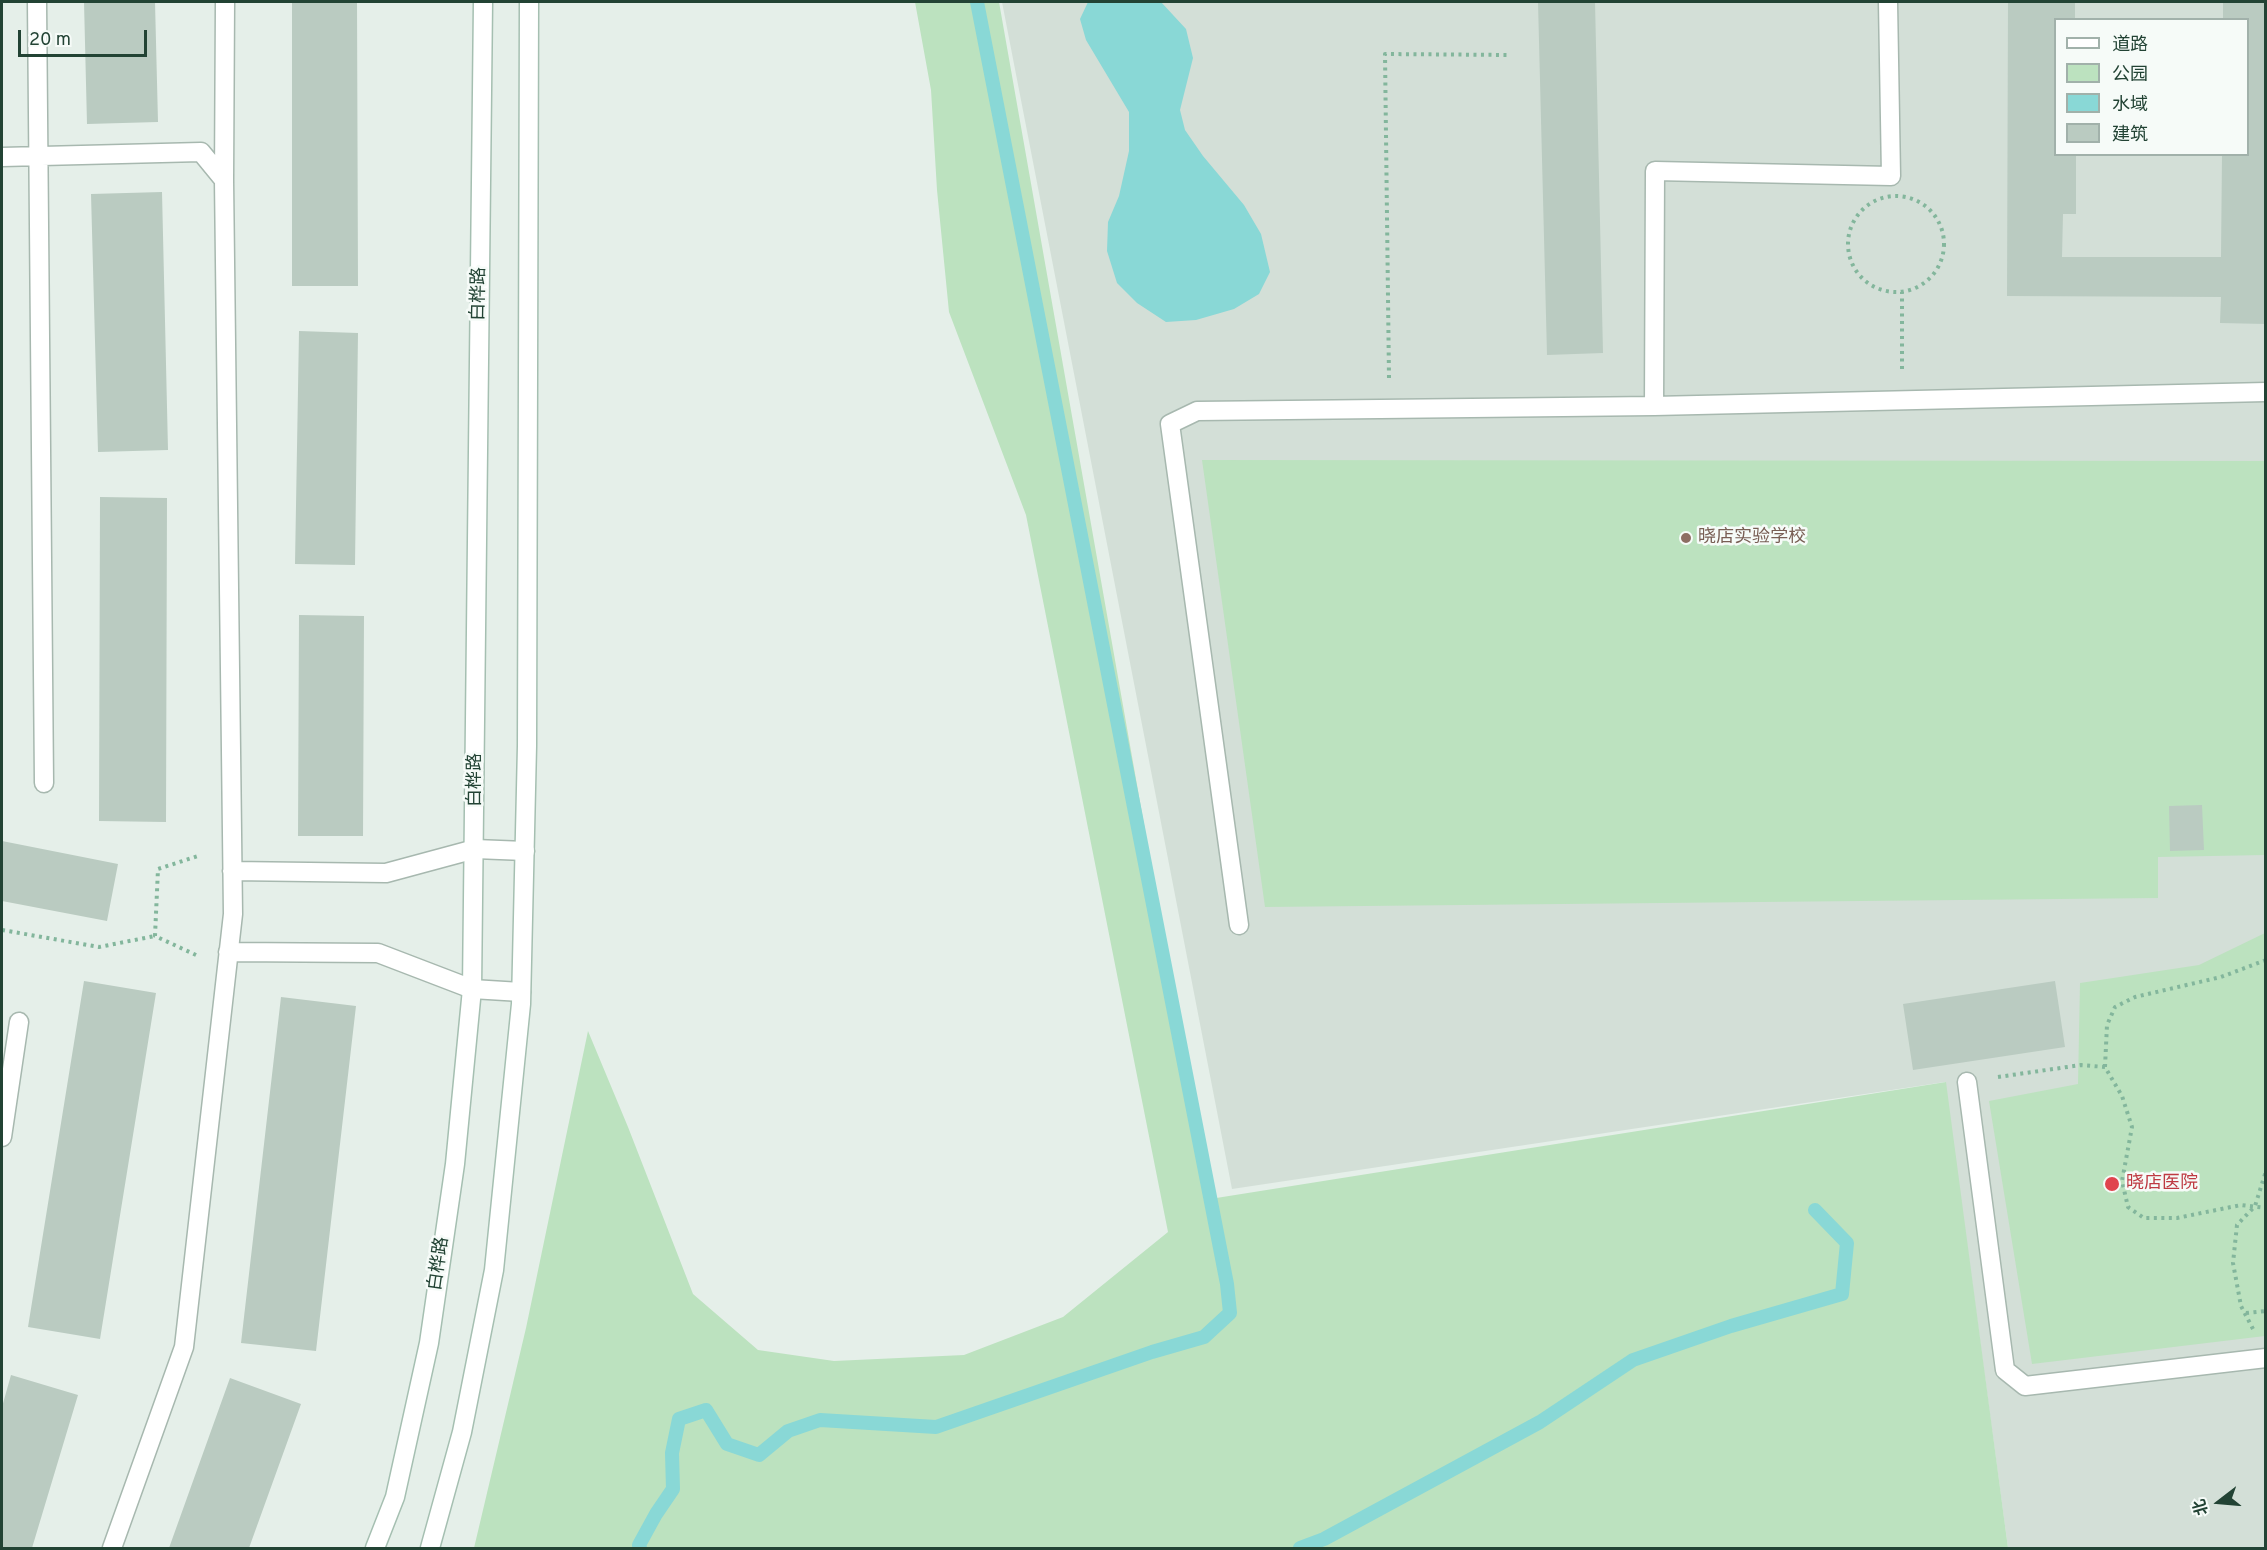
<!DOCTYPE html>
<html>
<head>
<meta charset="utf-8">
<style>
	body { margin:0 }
	#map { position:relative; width:2267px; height:1550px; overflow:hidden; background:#e5efe9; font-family:Overpass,"Noto Sans SC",sans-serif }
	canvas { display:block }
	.frame { position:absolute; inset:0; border:3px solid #224334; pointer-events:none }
	.legend { position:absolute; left:2054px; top:18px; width:195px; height:138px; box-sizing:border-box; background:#f6fbf8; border:2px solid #a1b1aa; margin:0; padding:8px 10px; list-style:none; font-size:18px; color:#224334 }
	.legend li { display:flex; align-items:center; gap:12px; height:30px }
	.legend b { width:30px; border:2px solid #a1b1aa }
	.north { position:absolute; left:2189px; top:1472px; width:60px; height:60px; -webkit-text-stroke:4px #f6fbf8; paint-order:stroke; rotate:254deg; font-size:16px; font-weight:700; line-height:24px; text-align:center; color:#224334 }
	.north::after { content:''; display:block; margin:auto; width:21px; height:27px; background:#224334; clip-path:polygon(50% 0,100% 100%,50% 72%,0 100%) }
	.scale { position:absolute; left:18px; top:30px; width:129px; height:27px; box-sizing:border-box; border:3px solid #224334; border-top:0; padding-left:8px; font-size:18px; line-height:21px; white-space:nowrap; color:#224334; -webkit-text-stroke:4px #f6fbf8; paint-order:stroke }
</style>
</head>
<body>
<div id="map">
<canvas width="2267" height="1550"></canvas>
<div class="frame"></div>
<ul class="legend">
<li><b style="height:8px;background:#fff"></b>道路</li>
<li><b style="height:16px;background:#bce2bf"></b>公园</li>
<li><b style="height:16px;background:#89d8d6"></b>水域</li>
<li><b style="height:16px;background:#bacbc1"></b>建筑</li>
</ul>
<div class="north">北</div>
<div class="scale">20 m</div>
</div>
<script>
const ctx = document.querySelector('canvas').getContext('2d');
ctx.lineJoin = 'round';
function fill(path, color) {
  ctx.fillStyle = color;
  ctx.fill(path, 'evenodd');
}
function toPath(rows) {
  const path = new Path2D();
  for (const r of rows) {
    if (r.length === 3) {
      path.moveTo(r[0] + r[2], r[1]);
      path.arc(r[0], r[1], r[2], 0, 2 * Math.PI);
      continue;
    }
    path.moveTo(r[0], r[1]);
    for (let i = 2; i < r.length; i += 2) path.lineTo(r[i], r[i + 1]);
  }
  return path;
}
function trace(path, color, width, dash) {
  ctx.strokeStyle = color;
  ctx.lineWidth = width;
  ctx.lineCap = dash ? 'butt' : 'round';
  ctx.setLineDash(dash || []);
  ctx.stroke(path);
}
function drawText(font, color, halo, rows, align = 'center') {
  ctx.font = font + ' Overpass,"Noto Sans SC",sans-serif';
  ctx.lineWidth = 5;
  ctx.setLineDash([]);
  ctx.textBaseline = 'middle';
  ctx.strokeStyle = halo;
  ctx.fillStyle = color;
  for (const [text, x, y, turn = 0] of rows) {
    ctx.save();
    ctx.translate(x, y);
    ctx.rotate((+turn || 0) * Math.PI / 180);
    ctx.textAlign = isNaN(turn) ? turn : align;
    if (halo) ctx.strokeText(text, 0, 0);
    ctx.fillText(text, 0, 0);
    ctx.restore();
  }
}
fill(toPath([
	[1002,2,2265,2,2265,1548,2008,1548,1945,1082,1232,1189],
	[2056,20,2248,20,2248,154,2056,154]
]), '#d3dfd7');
fill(toPath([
	[915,2,999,2,1210,1199,1946,1082,2008,1548,474,1548,526,1328,588,1031,628,1127,693,1294,758,1350,834,1361,964,1355,1063,1317,1168,1232,1026,515,949,312,937,190,931,90],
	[1202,460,2265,461,2265,855,2158,857,2158,898,1265,907],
	[2265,933,2265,1336,2032,1364,1989,1101,2078,1084,2080,983,2199,965]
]), '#bce2bf');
fill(toPath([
	[1088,2,1161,2,1186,29,1193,58,1180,110,1185,130,1203,156,1244,205,1261,234,1270,272,1259,294,1234,309,1196,320,1166,322,1137,303,1117,283,1107,251,1108,222,1119,196,1129,151,1129,112,1086,40,1080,19]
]), '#89d8d6');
trace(toPath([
	[640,1548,639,1545,656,1514,673,1489,672,1453,679,1419,706,1410,727,1444,759,1455,788,1431,820,1420,936,1427,1152,1352,1204,1337,1230,1313,1227,1284,977,2],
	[1300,1548,1324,1539,1540,1422,1633,1360,1731,1326,1842,1294,1847,1243,1815,1210]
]), '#89d8d6', 14);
fill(toPath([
	[84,2,155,2,158,122,87,124],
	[292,2,357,2,358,286,292,286],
	[1538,2,1595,2,1603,353,1547,355],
	[2008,2,2075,2,2075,20,2056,20,2056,154,2076,154,2076,214,2063,214,2062,257,2221,257,2222,154,2248,154,2248,20,2223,20,2223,2,2266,2,2266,324,2220,323,2221,297,2007,296],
	[162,192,168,450,98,452,91,194],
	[299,331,358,333,355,565,295,564],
	[100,497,167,498,166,822,99,821],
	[299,615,364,616,363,836,298,836],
	[2202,805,2204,850,2170,851,2169,806],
	[2,841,118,864,107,921,2,901],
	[84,981,156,993,100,1339,28,1327],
	[2055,981,2065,1047,1913,1070,1903,1004],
	[281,997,356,1006,316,1351,241,1343],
	[11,1375,78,1395,32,1548,2,1548,2,1407],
	[230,1378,301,1404,249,1548,169,1548]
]), '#bacbc1');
const lane = toPath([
	[37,2,44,783],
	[2,157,201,152,224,180,233,914,184,1347,112,1548],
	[224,180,225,2],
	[1654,406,1655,171,1891,176,1888,2],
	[232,871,386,873,475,849,525,851],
	[1239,925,1170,424,1197,411,1654,406,2266,392],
	[228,952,378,953,472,989,521,992],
	[1967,1082,2005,1370,2025,1386,2266,1358],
	[2,1137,19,1022]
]);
const secondary = toPath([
	[375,1548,395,1497,429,1343,455,1164,472,989,483,2],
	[430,1548,462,1432,494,1270,521,1004,527,746,529,2]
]);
trace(lane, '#a7b8af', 21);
trace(secondary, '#a5bfb1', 21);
trace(toPath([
	[1896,244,48],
	[1902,369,1902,292],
	[1389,378,1385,54,1509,55],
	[2,930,99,947,155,936],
	[196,955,155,936,158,869,201,855],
	[2105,1067,2107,1025,2115,1007,2135,997,2221,977,2266,960],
	[1998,1077,2081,1065,2105,1067,2122,1096,2132,1127,2122,1181,2128,1207,2144,1218,2177,1218,2241,1205,2266,1208],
	[2246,1313,2266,1311],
	[2253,1329,2241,1306,2233,1263,2237,1225,2255,1206,2266,1171]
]), '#83b69c', 4, [3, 4.5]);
trace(lane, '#fff', 18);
trace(secondary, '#fff', 18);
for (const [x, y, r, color] of [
	[1686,538,6,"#8d6e63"],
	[2112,1184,8,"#e0444e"]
]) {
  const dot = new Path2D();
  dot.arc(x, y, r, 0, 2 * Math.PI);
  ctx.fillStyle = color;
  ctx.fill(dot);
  trace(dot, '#f6fbf8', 2);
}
drawText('18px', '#224334', '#f6fbf8', [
	["白桦路",480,294,-89],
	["白桦路",476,780,-90],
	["白桦路",440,1264,-82]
]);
drawText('18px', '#785e54', '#f6fbf8', [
	["晓店实验学校",1698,538]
], 'left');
drawText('18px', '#be3a42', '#f6fbf8', [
	["晓店医院",2126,1184]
], 'left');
</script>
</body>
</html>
